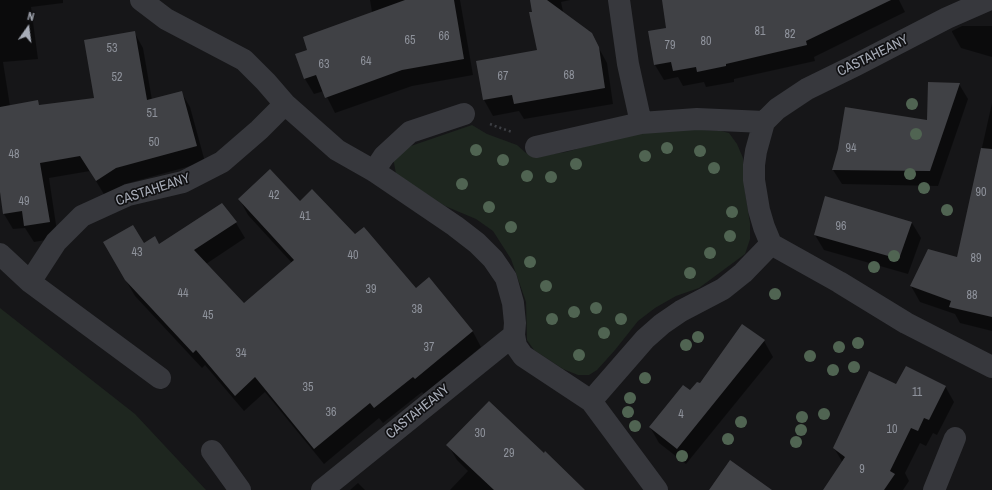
<!DOCTYPE html>
<html>
<head>
<meta charset="utf-8">
<style>
	body { margin:0 }
	#map { position:relative; width:992px; height:490px; overflow:hidden; background:#161618; font-family:"Archivo Narrow",sans-serif }
	canvas { display:block }
	.north { position:absolute; left:8px; top:8px; width:40px; height:40px; -webkit-text-stroke:3px #111113; paint-order:stroke; rotate:14deg; font-size:11px; font-weight:700; line-height:16px; text-align:center; color:#a8adb8 }
	.north::after { content:''; display:block; margin:auto; width:14px; height:18px; background:#a8adb8; clip-path:polygon(50% 0,100% 100%,50% 72%,0 100%) }
</style>
</head>
<body>
<div id="map">
<canvas width="992" height="490"></canvas>
<div class="north">N</div>
</div>
<script>
const ctx = document.querySelector('canvas').getContext('2d');
ctx.lineJoin = 'round';
function fill(path, color) {
  ctx.fillStyle = color;
  ctx.fill(path, 'evenodd');
}
function toPath(rows) {
  const path = new Path2D();
  for (const r of rows) {
    path.moveTo(r[0], r[1]);
    for (let i = 2; i < r.length; i += 2) path.lineTo(r[i], r[i + 1]);
  }
  return path;
}
function trace(path, color, width, dash) {
  ctx.strokeStyle = color;
  ctx.lineWidth = width;
  ctx.lineCap = dash ? 'butt' : 'round';
  ctx.setLineDash(dash || []);
  ctx.stroke(path);
}
function drawText(font, color, halo, rows, align = 'center') {
  ctx.font = font + ' "Archivo Narrow",sans-serif';
  ctx.lineWidth = 3.5;
  ctx.setLineDash([]);
  ctx.textBaseline = 'middle';
  ctx.strokeStyle = halo;
  ctx.fillStyle = color;
  for (const [text, x, y, turn = 0] of rows) {
    ctx.save();
    ctx.translate(x, y);
    ctx.rotate((+turn || 0) * Math.PI / 180);
    ctx.textAlign = isNaN(turn) ? turn : align;
    if (halo) ctx.strokeText(text, 0, 0);
    ctx.fillText(text, 0, 0);
    ctx.restore();
  }
}
fill(toPath([
	[472,125,487,134,517,145,526,153,539,156,566,152,626,135,669,128,721,131,729,133,737,144,743,158,745,191,750,223,750,239,745,254,699,288,676,296,655,308,638,321,615,350,597,370,589,375,578,375,563,369,534,350,527,340,526,302,511,259,493,231,476,219,445,206,396,174,393,157,405,148],
	[0,308,135,414,206,490,0,490]
]), '#1e261f');
fill(toPath([
	[0,0,65,0,63,0,63,3,31,7,38,59,3,62,10,106,37,101,40,106,95,99,134,32,143,48,152,100,181,92,190,107,205,162,125,184,105,196,90,171,49,178,58,238,34,242,25,228,13,229,4,214,0,191],
	[370,0,460,0,473,75,412,86,335,113,324,91,314,94,305,79,309,50,372,12],
	[531,0,570,0,561,2,568,35,589,30,607,63,613,104,524,119,519,111,493,116,484,100,477,62,538,51],
	[663,0,899,0,905,12,814,57,815,61,734,79,734,82,706,87,704,82,683,86,678,77,664,80,655,65,668,29],
	[962,26,992,26,992,57,961,48,952,32,952,31],
	[959,84,968,99,938,186,842,184,833,170,928,121],
	[992,103,992,331,960,323,955,314,920,302,911,286,957,259],
	[240,200,300,202,354,236,416,290,429,279,473,332,481,347,424,394,422,392,383,423,379,418,324,464,265,392,244,411,205,365,202,368,135,296,104,243,159,245,222,204,236,223,245,238,206,264,244,305,292,263,248,215],
	[912,223,921,238,908,274,824,250,815,235],
	[764,341,773,357,686,464,659,443,650,427,690,392],
	[897,386,945,386,954,402,937,435,933,433,926,446,920,443,905,473,909,481,903,490,824,490,843,463,834,448],
	[448,445,583,490,450,490,468,471,457,460],
	[358,483,365,490,350,490]
]), '#0007');
fill(toPath([
	[405,0,454,0,464,59,402,70,325,98,316,75,304,79,295,54,307,50,303,37],
	[530,0,547,0,592,33,599,47,605,88,514,104,512,95,483,100,476,61,537,50,529,12,532,12],
	[662,0,891,0,806,41,807,45,726,64,726,66,697,72,696,67,673,71,671,62,654,65,648,31,666,28],
	[135,31,147,100,182,91,197,146,116,168,96,181,80,156,40,163,50,222,24,226,22,211,3,214,0,192,0,107,38,100,39,105,94,98,84,40],
	[928,82,960,83,930,171,832,170,838,149,845,107,927,120],
	[981,148,992,149,992,317,949,307,951,301,910,286,928,249,957,257],
	[270,169,300,201,312,189,355,234,364,227,416,288,429,277,473,331,415,379,413,377,374,408,370,403,314,449,255,377,235,396,196,350,193,353,125,280,103,242,133,225,144,243,155,236,159,244,222,203,237,222,194,250,244,303,294,260,238,199],
	[825,196,912,222,899,259,814,235],
	[742,324,765,340,677,449,649,427,683,385,690,390,697,382,700,383],
	[906,366,946,386,929,420,924,418,918,431,911,428,890,471,895,474,884,490,823,490,845,457,833,448,869,371,896,384],
	[489,401,544,453,545,451,585,490,494,490,446,445],
	[730,460,772,490,709,490]
]), '#404145');
trace(toPath([
	[490,124,495,126,512,132]
]), '#3d3f44', 2.5, [2, 3]);
trace(toPath([
	[141,0,166,19,244,60,266,82,285,104,337,150,374,171,455,226,477,243,493,259,506,278,513,303,515,323,514,335,516,346,523,356,591,401,657,490],
	[619,0,628,64,641,123,697,119,764,122,777,109,807,89,856,65,947,18,988,0],
	[764,122,756,151,754,165,754,180,759,210,764,227,771,244],
	[536,147,641,123],
	[374,171,384,156,410,132,464,114],
	[0,254,30,282,160,378],
	[30,282,56,242,82,216,128,195,183,182,222,162,259,130,285,104],
	[591,401,645,339,662,324,681,311,723,289,743,273,771,244,839,282,906,323,992,367],
	[212,451,240,490],
	[322,490,514,335],
	[934,490,955,438]
]), '#37383d', 22);
ctx.fillStyle = '#506452';
for (const [x, y] of [
	[912,104],
	[916,134],
	[667,148],
	[476,150],
	[700,151],
	[645,156],
	[503,160],
	[576,164],
	[714,168],
	[910,174],
	[527,176],
	[551,177],
	[462,184],
	[924,188],
	[489,207],
	[947,210],
	[732,212],
	[511,227],
	[730,236],
	[710,253],
	[894,256],
	[530,262],
	[874,267],
	[690,273],
	[546,286],
	[775,294],
	[596,308],
	[574,312],
	[552,319],
	[621,319],
	[604,333],
	[698,337],
	[858,343],
	[686,345],
	[839,347],
	[579,355],
	[810,356],
	[854,367],
	[833,370],
	[645,378],
	[630,398],
	[628,412],
	[824,414],
	[802,417],
	[741,422],
	[635,426],
	[801,430],
	[728,439],
	[796,442],
	[682,456]
]) {
  ctx.beginPath();
  ctx.arc(x, y, 6, 0, 2 * Math.PI);
  ctx.fill();
}
drawText('12px', '#8e929b', null, [
	["81",760,32],
	["82",790,35],
	["66",444,37],
	["65",410,41],
	["80",706,42],
	["79",670,46],
	["53",112,49],
	["64",366,62],
	["63",324,65],
	["68",569,76],
	["67",503,77],
	["52",117,78],
	["51",152,114],
	["50",154,143],
	["94",851,149],
	["48",14,155],
	["90",981,193],
	["42",274,196],
	["49",24,202],
	["41",305,217],
	["96",841,227],
	["43",137,253],
	["40",353,256],
	["89",976,259],
	["39",371,290],
	["44",183,294],
	["88",972,296],
	["38",417,310],
	["45",208,316],
	["37",429,348],
	["34",241,354],
	["35",308,388],
	["11",917,393],
	["36",331,413],
	["4",681,415],
	["10",892,430],
	["30",480,434],
	["29",509,454],
	["9",862,470]
]);
drawText('14px', '#a8adb8', '#111113', [
	["CASTAHEANY",873,56,-26],
	["CASTAHEANY",153,190,-18],
	["CASTAHEANY",418,412,-39]
]);
</script>
</body>
</html>
